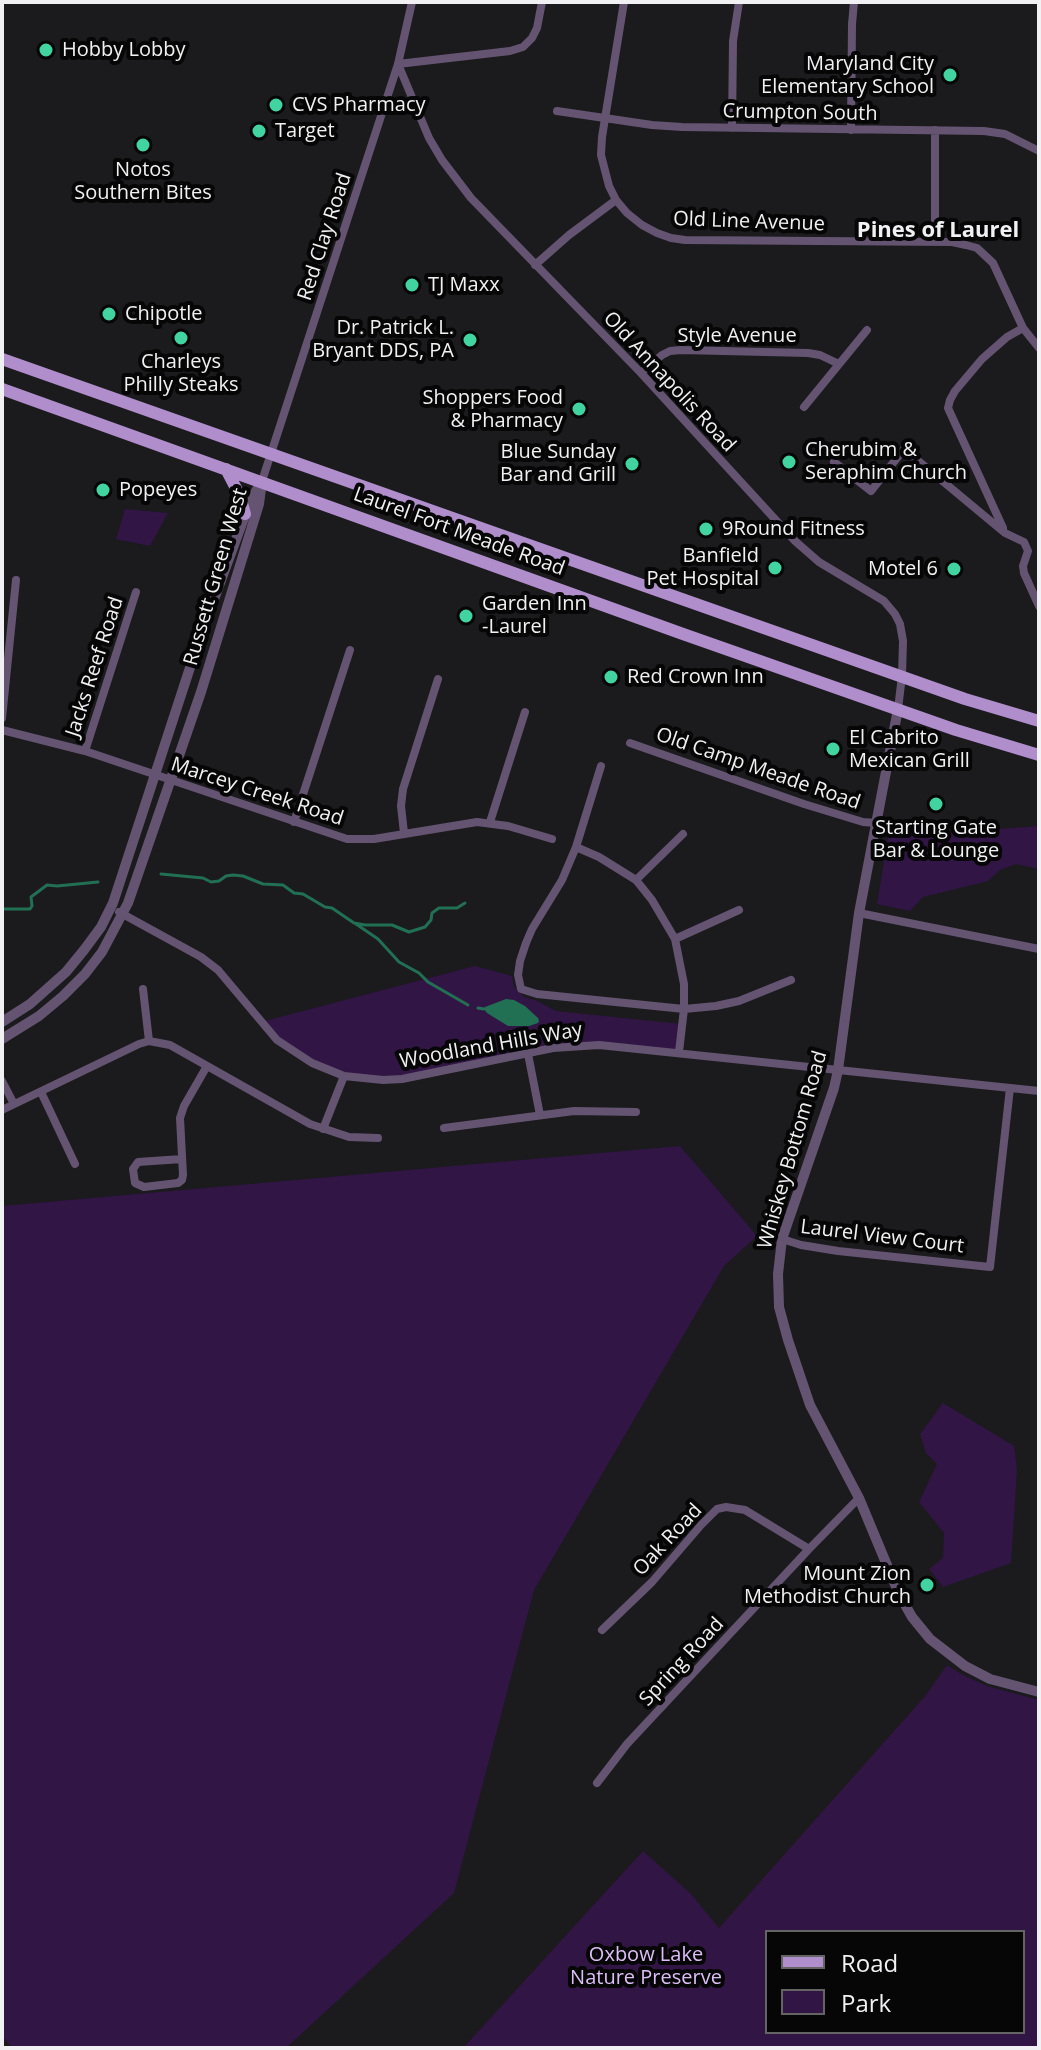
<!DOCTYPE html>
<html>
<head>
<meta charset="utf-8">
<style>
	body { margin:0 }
	#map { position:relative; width:1041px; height:2050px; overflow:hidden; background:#1b1a1d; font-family:"Open Sans",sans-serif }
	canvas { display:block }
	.frame { position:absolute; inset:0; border:4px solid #f1f0f2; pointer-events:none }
	.legend { position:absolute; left:765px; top:1930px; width:260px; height:104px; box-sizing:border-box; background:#060606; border:2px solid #646464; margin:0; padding:10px 14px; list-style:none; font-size:24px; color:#f1f0f2 }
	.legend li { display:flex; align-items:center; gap:16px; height:40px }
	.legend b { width:40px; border:2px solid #646464 }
</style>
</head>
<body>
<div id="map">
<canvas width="1041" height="2050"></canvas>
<div class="frame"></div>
<ul class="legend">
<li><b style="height:10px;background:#af8ecb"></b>Road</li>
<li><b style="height:22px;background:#311545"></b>Park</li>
</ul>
</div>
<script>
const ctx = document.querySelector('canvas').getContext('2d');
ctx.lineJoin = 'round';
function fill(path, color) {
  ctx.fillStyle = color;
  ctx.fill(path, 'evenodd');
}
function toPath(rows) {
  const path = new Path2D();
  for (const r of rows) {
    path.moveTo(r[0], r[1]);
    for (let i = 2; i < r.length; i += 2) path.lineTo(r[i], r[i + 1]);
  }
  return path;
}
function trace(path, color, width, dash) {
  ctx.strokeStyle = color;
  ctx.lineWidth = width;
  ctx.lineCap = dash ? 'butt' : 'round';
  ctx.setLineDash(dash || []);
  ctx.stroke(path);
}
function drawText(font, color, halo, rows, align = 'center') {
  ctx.font = font + ' "Open Sans",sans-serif';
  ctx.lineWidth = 8;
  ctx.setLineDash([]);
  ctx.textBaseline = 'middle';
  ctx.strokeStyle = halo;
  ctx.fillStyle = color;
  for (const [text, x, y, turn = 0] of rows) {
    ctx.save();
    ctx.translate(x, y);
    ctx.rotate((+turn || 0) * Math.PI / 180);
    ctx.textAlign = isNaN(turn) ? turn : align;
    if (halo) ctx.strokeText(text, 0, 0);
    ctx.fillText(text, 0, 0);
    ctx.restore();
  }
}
fill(toPath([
	[125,509,168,513,150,546,116,539],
	[1039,826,1039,869,1016,864,1000,870,988,881,923,897,910,911,877,904,888,837],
	[475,966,512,976,514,987,524,997,535,1000,556,1011,682,1024,679,1052,578,1045,402,1079,344,1076,296,1054,261,1022],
	[680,1146,757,1236,724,1266,534,1590,454,1893,286,2048,12,2048,2,2036,2,1206],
	[943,1403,1014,1446,1017,1470,1011,1563,943,1587,929,1569,943,1558,944,1533,919,1502,937,1464,926,1453,920,1434],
	[947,1665,961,1674,987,1686,1039,1700,1039,2048,463,2048,643,1851,690,1893,719,1928,926,1695],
	[767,1932,1023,1932,1023,2032,767,2032]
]), '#311545');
fill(toPath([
	[506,999,514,1000,525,1006,538,1018,539,1021,538,1023,529,1026,508,1026,487,1013,484,1009,485,1007]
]), '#227054');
trace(toPath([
	[161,874,203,878,211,882,219,881,226,876,233,875,243,876,263,884,283,885,294,893,303,894,325,907,332,908,354,923,365,925,392,925,409,932,425,927,431,920,432,913,439,908,457,908,465,903],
	[2,909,30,909,32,906,31,897,47,885,57,886,98,882],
	[356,924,378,939,399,962,419,973,428,982,468,1005],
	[478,1008,484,1009]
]), '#227054', 3);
trace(toPath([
	[624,2,602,137,601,155,609,186,616,200,627,213,642,225,657,233,671,238,685,240,952,242,966,245,977,248,993,263,1023,328,1039,348],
	[398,64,429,138,442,160,471,198,641,373,795,541,819,562,884,601,895,614,900,624,903,641,902,676,898,709],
	[398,64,510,51,523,47,532,38,537,28,542,2],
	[557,111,652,125,682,127,984,131,1005,134,1039,151],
	[732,128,733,41,739,2],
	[851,130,852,24,854,2],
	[935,130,935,242],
	[535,265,569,235,616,200],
	[641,373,662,355,670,351,681,350,808,353,820,355,839,364],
	[804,407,867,330],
	[834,462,871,491,904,449,1005,533,1024,542,1028,551,1023,566,1024,573,1039,606],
	[262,481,398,64,412,2],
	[1003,528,948,408,950,400,955,391,982,359,1007,337,1023,328],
	[2,718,16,580],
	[2,730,85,751,347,839,374,839,477,822,508,826,552,839],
	[630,743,804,804,863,822,876,823],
	[85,751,136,592],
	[601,766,576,847,562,880,532,929,526,943,520,961,518,975,521,989,537,994,684,1009,716,1006,739,1001,791,980],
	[294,822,350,650],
	[490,822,525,712],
	[404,833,401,806,403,789,438,679],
	[576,847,599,857,636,880,652,900,675,939,684,984,684,1009,679,1052],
	[636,880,683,834],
	[119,912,201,957,218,970,277,1040,312,1063,344,1076,383,1080,402,1079,553,1048,599,1045,1039,1091],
	[859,913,1039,949],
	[675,939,739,910],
	[143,989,149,1041],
	[528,1054,540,1115],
	[2,1081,14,1104],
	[41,1092,75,1164],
	[2,1110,139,1044,149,1041,170,1045,310,1124,349,1137,378,1138],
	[444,1128,574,1111,636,1112],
	[323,1129,344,1076],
	[182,1159,138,1162,133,1169,135,1183,144,1187,178,1183,182,1180,183,1175,180,1118,184,1106,207,1066],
	[782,1239,801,1245,838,1251,990,1267,1010,1088],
	[602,1630,652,1582,701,1525,717,1509,726,1507,745,1510,809,1549],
	[597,1783,627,1744,809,1549,859,1498]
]), '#645471', 8);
trace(toPath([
	[898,709,859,913,838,1070,834,1088,782,1239,778,1274,779,1307,788,1340,810,1405,859,1498,899,1594,912,1617,930,1639,965,1666,990,1679,1039,1692],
	[2,1022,30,1004,66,972,84,950,101,927,113,903,200,637,251,499,259,486],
	[2,1039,39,1016,63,996,85,974,102,952,128,903,201,692,259,504,262,481]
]), '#645471', 10);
trace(toPath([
	[2,359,965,699,1039,721],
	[2,389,683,634,956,730,1039,755],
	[226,469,240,496,245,514]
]), '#af8ecb', 12);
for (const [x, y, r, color] of [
	[46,50,8,"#42d4a0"],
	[950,75,8,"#42d4a0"],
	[276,105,8,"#42d4a0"],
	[259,131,8,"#42d4a0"],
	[143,145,8,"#42d4a0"],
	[412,285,8,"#42d4a0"],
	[109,314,8,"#42d4a0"],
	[181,338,8,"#42d4a0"],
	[470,340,8,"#42d4a0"],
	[579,409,8,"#42d4a0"],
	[789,462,8,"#42d4a0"],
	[632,464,8,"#42d4a0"],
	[103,490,8,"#42d4a0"],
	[706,529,8,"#42d4a0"],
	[775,568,8,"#42d4a0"],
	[954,569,8,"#42d4a0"],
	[466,616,8,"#42d4a0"],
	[611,677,8,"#42d4a0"],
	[833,749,8,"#42d4a0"],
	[936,804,8,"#42d4a0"],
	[927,1585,8,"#42d4a0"]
]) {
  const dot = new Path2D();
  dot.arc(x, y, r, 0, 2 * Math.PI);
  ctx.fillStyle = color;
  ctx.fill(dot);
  trace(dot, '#060606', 3);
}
drawText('20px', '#f1f0f2', '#060606', [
	["Hobby Lobby",62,50],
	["Maryland City",934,64,"right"],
	["Elementary School",934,87,"right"],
	["CVS Pharmacy",292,105],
	["Target",275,131],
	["Notos",143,170,"center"],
	["Southern Bites",143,193,"center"],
	["TJ Maxx",428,285],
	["Chipotle",125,314],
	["Dr. Patrick L.",454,328,"right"],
	["Bryant DDS, PA",454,351,"right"],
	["Charleys",181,362,"center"],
	["Philly Steaks",181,385,"center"],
	["Shoppers Food",563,398,"right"],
	["& Pharmacy",563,421,"right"],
	["Cherubim &",805,450],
	["Seraphim Church",805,473],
	["Blue Sunday",616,452,"right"],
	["Bar and Grill",616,475,"right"],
	["Popeyes",119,490],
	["9Round Fitness",722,529],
	["Banfield",759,556,"right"],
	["Pet Hospital",759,579,"right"],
	["Motel 6",938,569,"right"],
	["Garden Inn",482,604],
	["-Laurel",482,627],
	["Red Crown Inn",627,677],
	["El Cabrito",849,738],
	["Mexican Grill",849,761],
	["Starting Gate",936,828,"center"],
	["Bar & Lounge",936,851,"center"],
	["Mount Zion",911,1574,"right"],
	["Methodist Church",911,1597,"right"]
], 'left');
drawText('20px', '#f1f0f2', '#060606', [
	["Crumpton South",800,113,1],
	["Old Line Avenue",749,222,2],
	["Red Clay Road",325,237,-72],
	["Style Avenue",737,336],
	["Old Annapolis Road",669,382,47],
	["Laurel Fort Meade Road",459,532,20],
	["Russett Green West",216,577,-74],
	["Jacks Reef Road",95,667,-72],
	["Old Camp Meade Road",758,769,19],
	["Marcey Creek Road",257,792,18],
	["Woodland Hills Way",491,1046,-10],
	["Whiskey Bottom Road",793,1150,-74],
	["Laurel View Court",882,1237,7],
	["Oak Road",668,1540,-47],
	["Spring Road",682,1662,-47]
]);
drawText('20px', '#dcbef6', '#060606', [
	["Oxbow Lake",646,1955],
	["Nature Preserve",646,1978]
]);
drawText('bold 22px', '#f1f0f2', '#060606', [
	["Pines of Laurel",938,231]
]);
</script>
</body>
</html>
